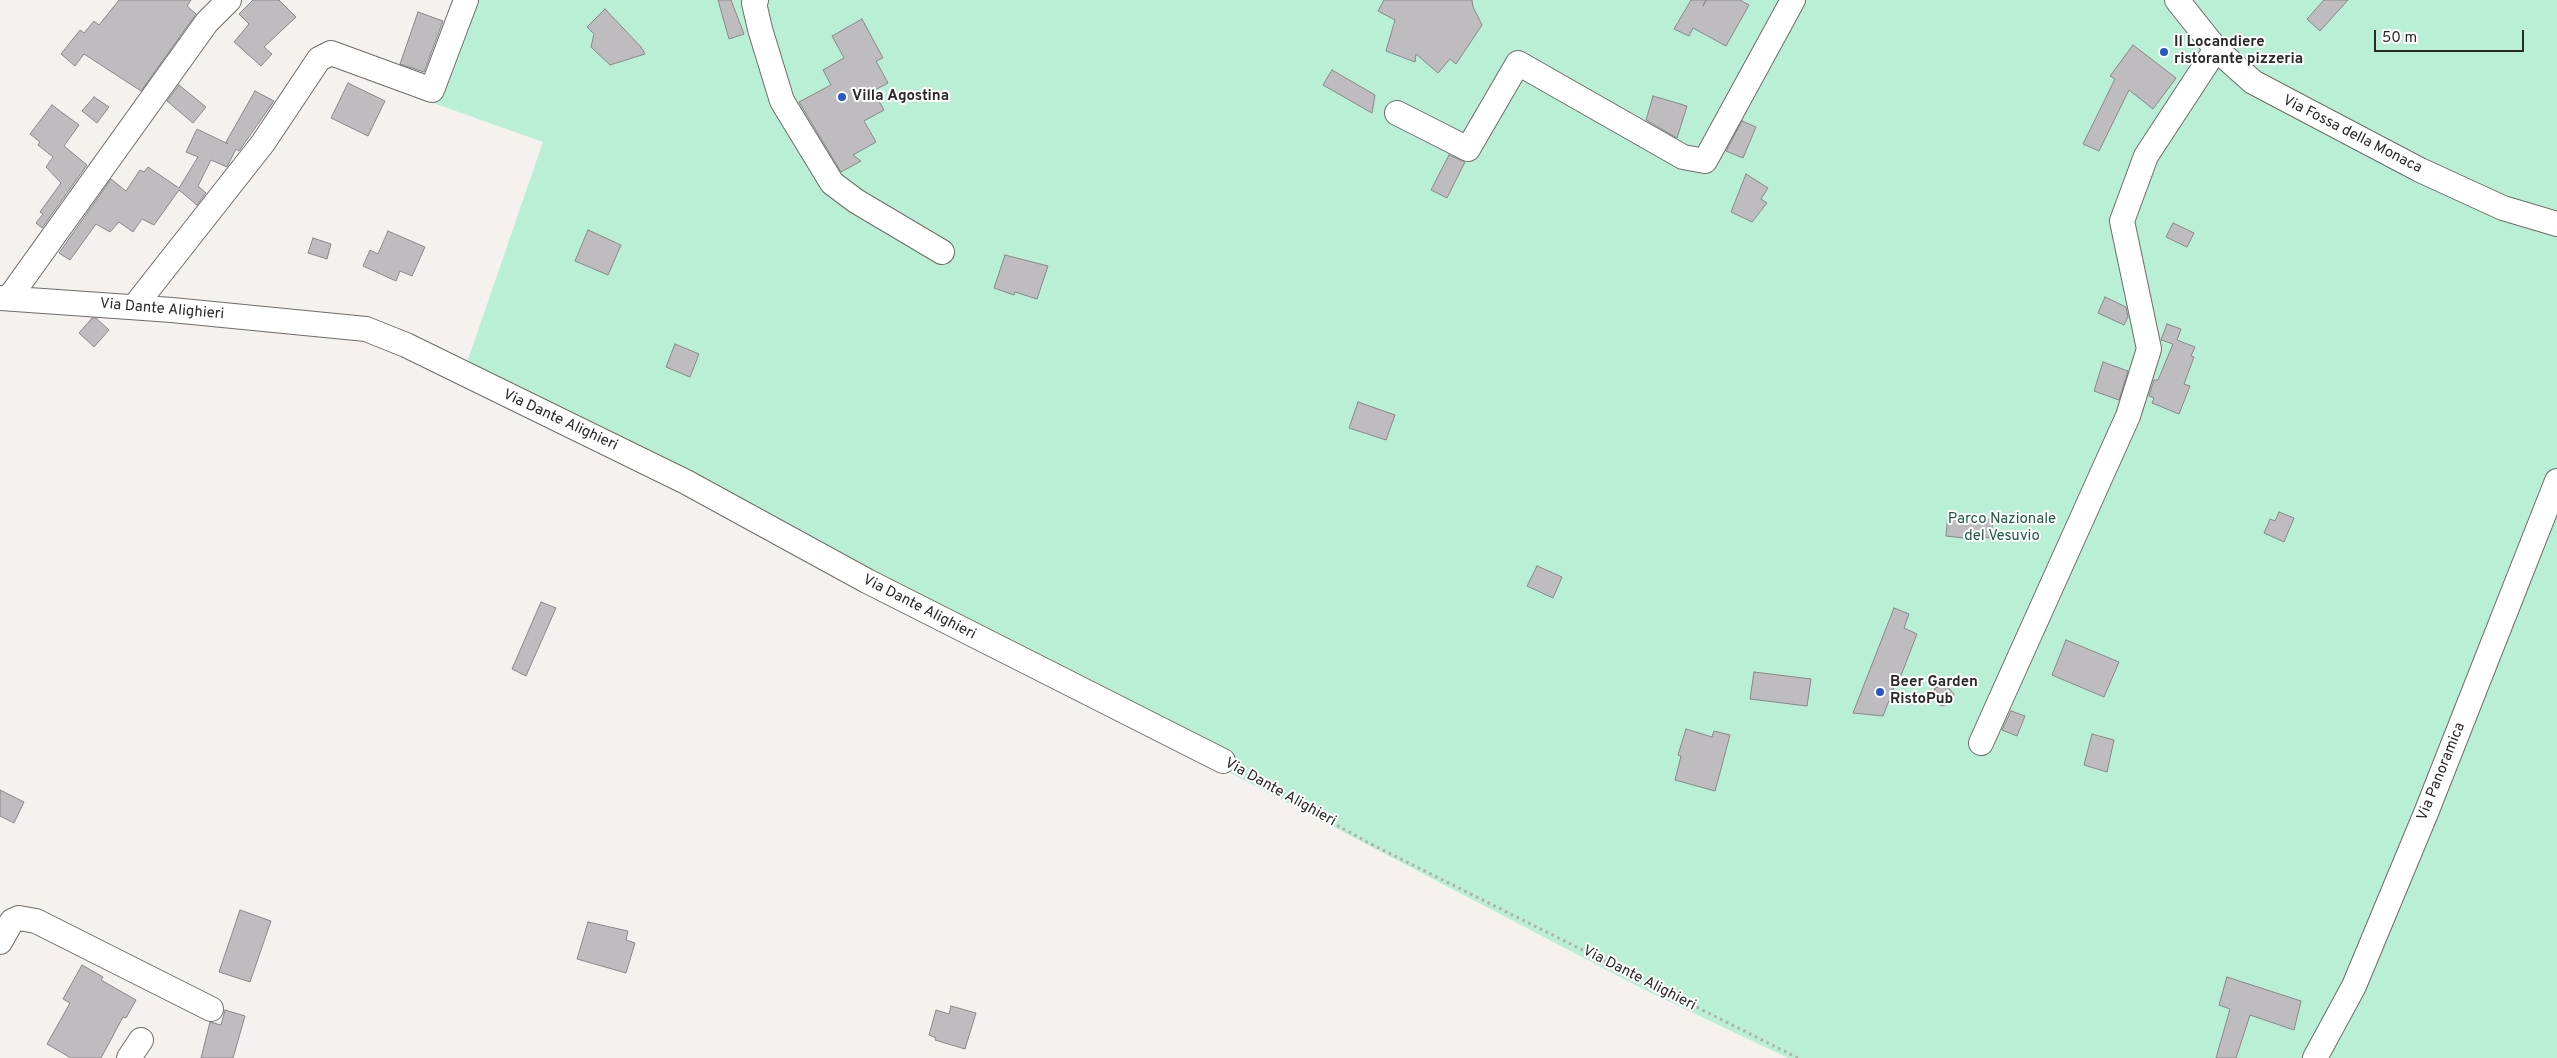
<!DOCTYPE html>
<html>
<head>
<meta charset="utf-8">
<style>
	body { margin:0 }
	#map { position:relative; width:2557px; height:1058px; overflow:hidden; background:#f5f1ef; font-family:Overpass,sans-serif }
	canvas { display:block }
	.scale { position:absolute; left:2374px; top:30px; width:150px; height:22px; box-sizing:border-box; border:2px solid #2b2928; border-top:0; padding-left:6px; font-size:15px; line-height:18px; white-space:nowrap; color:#2b2928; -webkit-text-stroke:4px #fff; paint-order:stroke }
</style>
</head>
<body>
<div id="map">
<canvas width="2557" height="1058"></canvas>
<div class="scale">50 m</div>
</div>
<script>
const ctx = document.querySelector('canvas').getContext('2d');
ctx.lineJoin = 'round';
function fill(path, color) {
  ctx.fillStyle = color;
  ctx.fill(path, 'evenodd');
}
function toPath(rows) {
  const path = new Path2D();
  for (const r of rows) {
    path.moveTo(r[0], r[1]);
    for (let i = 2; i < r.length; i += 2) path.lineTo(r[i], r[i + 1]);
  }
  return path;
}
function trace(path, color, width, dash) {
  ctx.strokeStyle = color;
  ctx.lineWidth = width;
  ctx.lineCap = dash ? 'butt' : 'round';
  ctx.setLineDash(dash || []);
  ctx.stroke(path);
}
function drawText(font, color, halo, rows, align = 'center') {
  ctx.font = font + ' Overpass,sans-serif';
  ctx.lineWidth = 4;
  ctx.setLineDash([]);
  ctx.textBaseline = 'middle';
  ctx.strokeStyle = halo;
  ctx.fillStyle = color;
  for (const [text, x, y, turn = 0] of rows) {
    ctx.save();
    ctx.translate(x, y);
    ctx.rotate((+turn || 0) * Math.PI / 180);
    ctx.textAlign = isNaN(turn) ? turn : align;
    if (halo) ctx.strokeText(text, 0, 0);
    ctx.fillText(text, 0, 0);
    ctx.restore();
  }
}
fill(toPath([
	[456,0,2557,0,2557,1058,1788,1058,1643,989,1204,759,734,517,460,383,543,142,419,98]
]), '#b9efd4');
const building = toPath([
	[119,0,191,0,187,6,196,14,141,91,84,54,75,66,61,54,80,30,84,33,94,21,99,25,119,0],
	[253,0,279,0,296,17,264,47,272,54,261,66,234,42,249,24,239,14,253,0],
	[718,0,731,0,744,34,729,39,718,0],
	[1384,0,1472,0,1473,7,1482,25,1456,64,1450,59,1438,73,1416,54,1415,62,1386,51,1395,20,1378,11,1384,0],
	[1691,0,1706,0,1703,6,1706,0,1740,0,1749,5,1726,46,1693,28,1689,36,1674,29,1691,0],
	[2324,0,2348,0,2320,31,2307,19,2324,0],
	[605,9,641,47,645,54,610,65,591,47,594,34,587,27,605,9],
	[418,12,443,21,424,72,400,64,418,12],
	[862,19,883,58,876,61,888,83,873,91,884,110,864,121,876,142,853,155,861,161,841,172,799,102,831,85,823,70,844,58,832,36,862,19],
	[2133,45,2176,78,2153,109,2129,90,2099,151,2083,144,2115,79,2110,76,2133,45],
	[1332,70,1375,95,1372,113,1323,85,1332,70],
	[348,83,385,101,368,136,331,118,348,83],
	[179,85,206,107,193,123,167,101,179,85],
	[255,91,274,101,239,151,236,149,227,167,211,160,198,186,206,193,197,205,179,190,154,225,142,219,133,232,119,222,110,232,96,224,70,260,59,253,111,179,126,191,140,170,144,172,148,167,179,188,198,157,186,152,197,129,228,144,226,142,255,91],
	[1653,96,1687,106,1677,138,1646,120,1653,96],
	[94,97,109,107,97,123,82,111,94,97],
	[52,105,79,125,64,146,87,165,42,228,36,223,43,214,40,212,61,183,46,167,53,157,38,145,40,142,30,134,52,105],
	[1742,121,1756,127,1743,158,1726,151,1742,121],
	[1449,155,1465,162,1447,198,1431,190,1449,155],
	[1746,174,1768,188,1761,199,1767,203,1752,222,1731,212,1746,174],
	[2173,223,2194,233,2187,247,2166,237,2173,223],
	[588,230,621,245,608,275,575,261,588,230],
	[388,231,425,247,412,276,400,271,396,281,363,266,370,250,378,254,388,231],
	[313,238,331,244,327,259,308,253,313,238],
	[1005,255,1048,266,1037,299,1015,292,1014,295,994,288,1005,255],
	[2105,297,2126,307,2128,317,2124,325,2098,313,2105,297],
	[92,318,96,318,109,330,94,347,79,333,92,318],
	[2167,324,2181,329,2177,340,2195,347,2191,356,2194,357,2184,384,2190,386,2179,414,2152,403,2154,398,2149,396,2154,380,2158,380,2173,344,2161,340,2167,324],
	[675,344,699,354,690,377,666,367,675,344],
	[2103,362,2128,371,2119,400,2094,391,2103,362],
	[1358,402,1395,415,1386,440,1349,428,1358,402],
	[1948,512,1994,520,1989,538,1966,534,1964,538,1946,536,1948,512],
	[2279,512,2294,518,2284,542,2264,533,2270,519,2275,521,2279,512],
	[1537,566,1562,577,1553,598,1527,586,1537,566],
	[541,602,556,608,526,676,512,669,541,602],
	[1894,608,1909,614,1904,628,1917,634,1900,678,1898,677,1883,716,1853,713,1894,608],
	[2066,640,2119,662,2104,697,2052,675,2066,640],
	[1754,672,1811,679,1807,706,1750,699,1754,672],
	[1946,685,1954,694,1952,703,1941,706,1933,698,1935,688,1946,685],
	[2011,711,2025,716,2017,736,2002,730,2011,711],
	[1686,729,1712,737,1714,731,1730,735,1715,791,1675,780,1681,756,1678,755,1686,729],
	[2092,734,2114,740,2107,772,2084,765,2092,734],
	[0,790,24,802,14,823,0,816,0,790],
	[240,910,271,921,250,982,219,972,240,910],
	[588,922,628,931,626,940,635,943,626,973,577,959,588,922],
	[82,965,103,977,101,980,136,1000,126,1018,123,1017,101,1058,71,1058,47,1044,70,1003,63,999,82,965],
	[2227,977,2301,1001,2294,1030,2250,1015,2236,1058,2216,1058,2230,1009,2219,1005,2227,977],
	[951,1006,976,1013,965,1049,935,1040,936,1038,929,1035,936,1010,949,1014,951,1006],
	[225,1010,245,1016,233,1058,201,1058,210,1022,221,1025,225,1010]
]);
fill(building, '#bfbcbf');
trace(building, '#8a878a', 1);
const minor = toPath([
	[756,0,754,3,760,29,782,101,832,183,856,201,942,252],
	[2177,0,2216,49,2253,82,2420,170,2503,208,2557,224],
	[1397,113,1468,149,1518,63,1683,157,1705,161,1793,0],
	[0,298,172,310,366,329,406,345,686,482,867,581,1223,761],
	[9,298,207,22,229,0],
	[134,307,263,143,319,59,331,53,432,90,466,0],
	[1981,743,2128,416,2149,349,2122,221,2146,156,2216,49],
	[0,942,12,921,19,918,36,921,211,1009],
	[129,1058,141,1040],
	[2315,1058,2354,986,2426,813,2557,481]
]);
trace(minor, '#6f6b69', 26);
trace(toPath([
	[1241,771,1367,842,1798,1058]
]), '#b0adab', 3, [2.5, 4]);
trace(minor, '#fff', 24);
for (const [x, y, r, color] of [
	[2164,52,5,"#2958c6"],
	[842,97,5,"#2958c6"],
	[1880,692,5,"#2958c6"]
]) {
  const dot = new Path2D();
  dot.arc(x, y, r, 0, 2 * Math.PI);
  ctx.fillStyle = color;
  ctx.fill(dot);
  trace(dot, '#fff', 2);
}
drawText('bold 15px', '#2b2928', '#fff', [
	["Il Locandiere",2174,43],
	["ristorante pizzeria",2174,60],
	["Villa Agostina",852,97],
	["Beer Garden",1890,683],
	["RistoPub",1890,700]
], 'left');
drawText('15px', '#2b2928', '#fff', [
	["Via Fossa della Monaca",2352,135,27],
	["Via Dante Alighieri",162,310,5],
	["Via Dante Alighieri",560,421,25],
	["Via Dante Alighieri",919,608,27],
	["Via Panoramica",2442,772,-68],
	["Via Dante Alighieri",1280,793,29],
	["Via Dante Alighieri",1639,979,27]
]);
drawText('15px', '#1c5c42', '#fff', [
	["Parco Nazionale",2002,520],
	["del Vesuvio",2002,537]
]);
</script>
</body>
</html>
